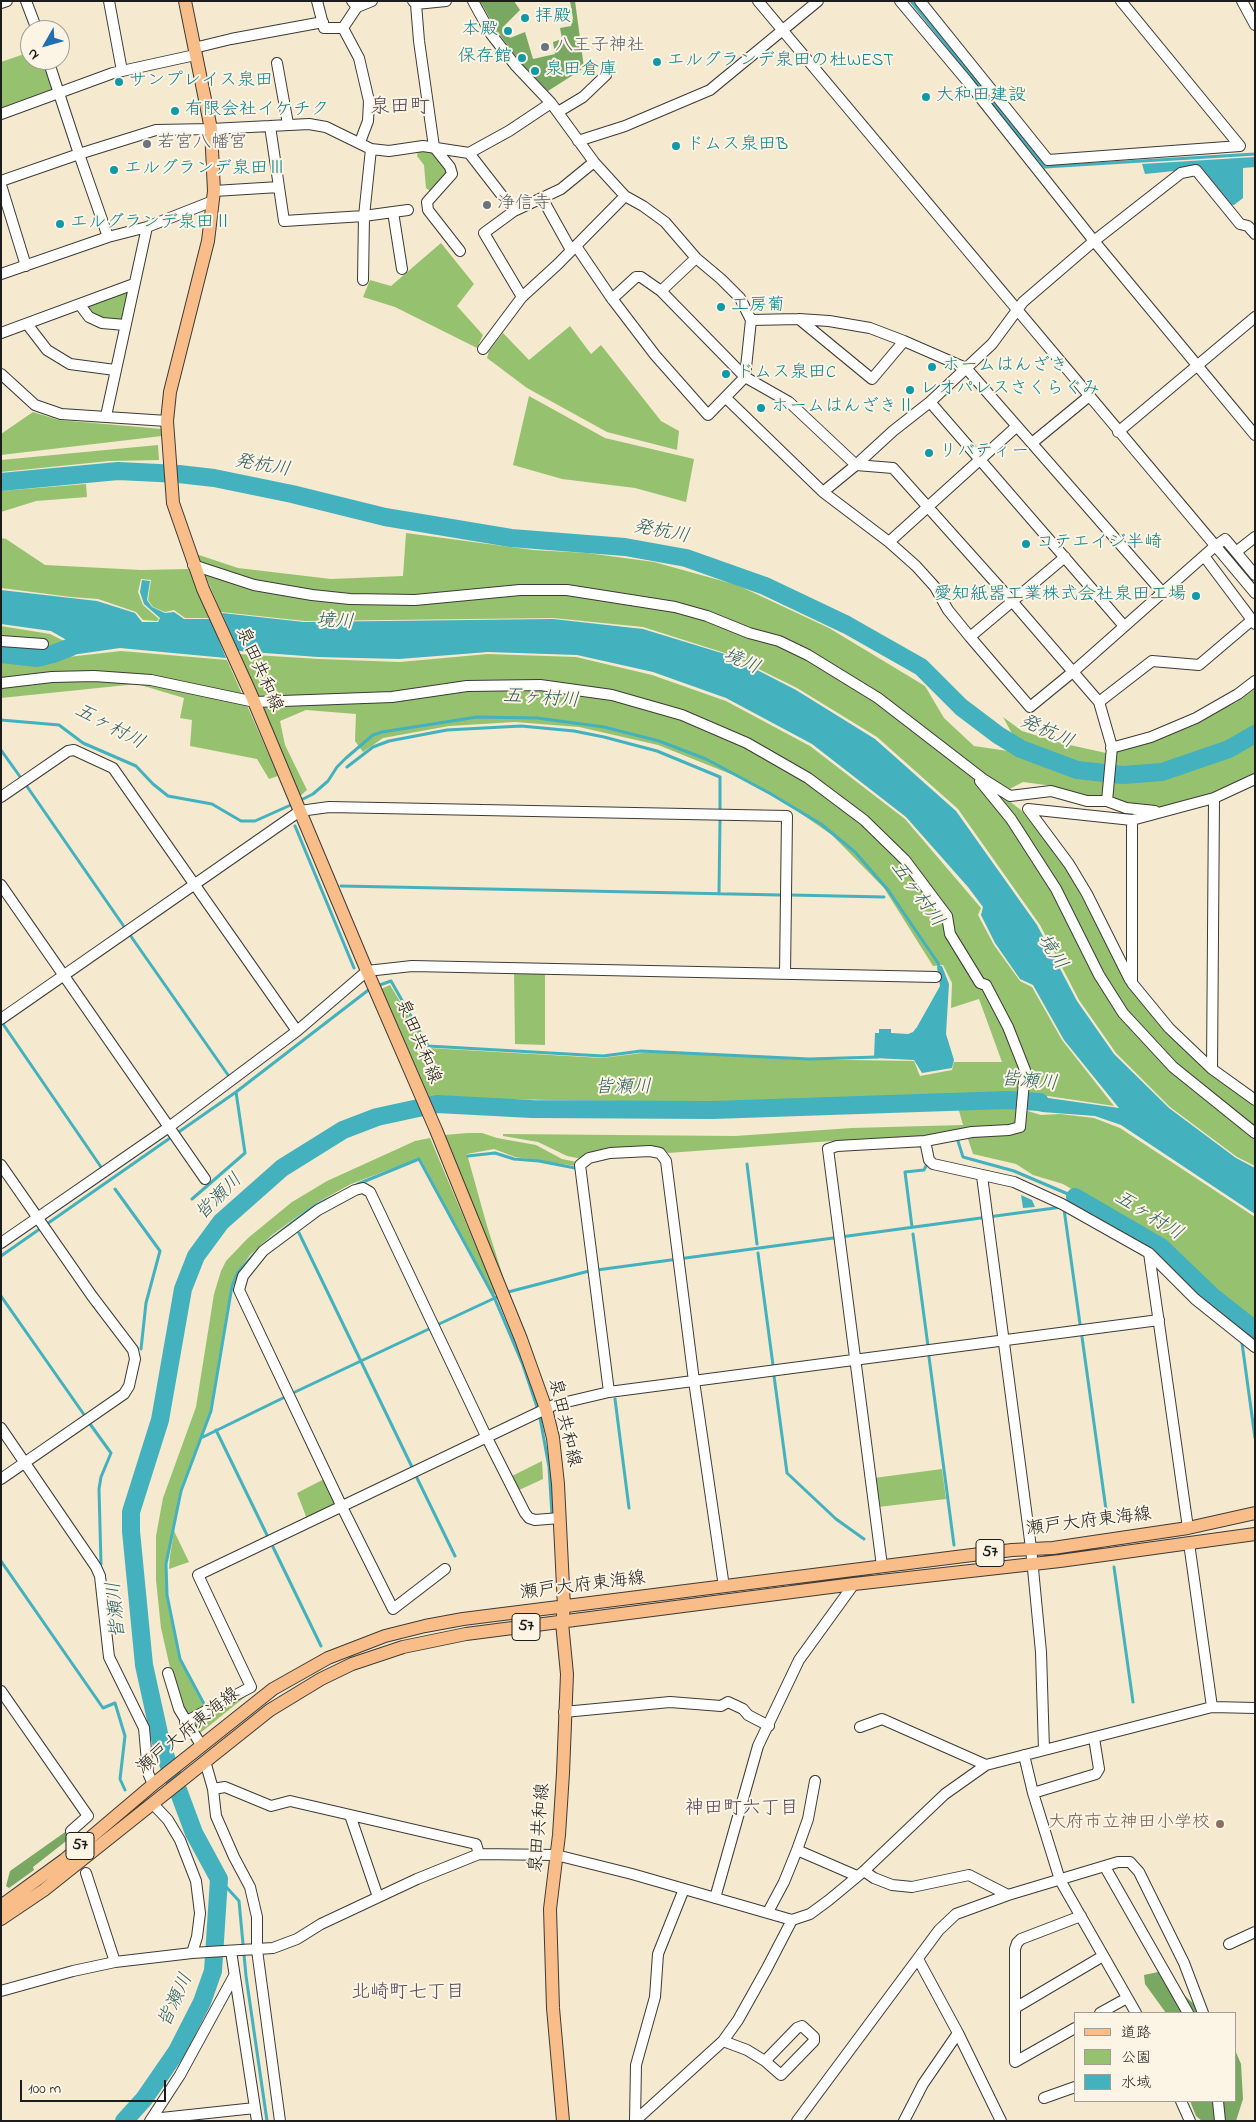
<!DOCTYPE html>
<html>
<head>
<meta charset="utf-8">
<style>
	body { margin:0 }
	#map { position:relative; width:1256px; height:2122px; overflow:hidden; background:#f5e9cf; font-family:"Indie Flower","Klee One",sans-serif }
	canvas { display:block }
	.frame { position:absolute; inset:0; border:2px solid #1c1c1c; pointer-events:none }
	.legend { position:absolute; left:1074px; top:2012px; width:162px; height:90px; box-sizing:border-box; background:#fcf5e5; border:1px solid #a29e95; margin:0; padding:6px 9px; list-style:none; font-size:15px; color:#1c1c1c }
	.legend li { display:flex; align-items:center; gap:10px; height:25px }
	.legend b { width:25px; border:1px solid #a29e95 }
	.north { position:absolute; left:20px; top:20px; width:50px; height:50px; box-sizing:border-box; background:#fcf5e5; border:1px solid #a29e95; border-radius:50%; rotate:232deg; font-size:14px; font-weight:700; line-height:20px; text-align:center; color:#1c1c1c }
	.north::after { content:''; display:block; margin:auto; width:18px; height:22px; background:#1f6fb2; clip-path:polygon(50% 0,100% 100%,50% 72%,0 100%) }
	.scale { position:absolute; left:20px; top:2080px; width:146px; height:22px; box-sizing:border-box; border:2px solid #1c1c1c; border-top:0; padding-left:6px; font-size:15px; line-height:18px; white-space:nowrap; color:#1c1c1c; -webkit-text-stroke:4px #fcf5e5; paint-order:stroke }
</style>
</head>
<body>
<div id="map">
<canvas width="1256" height="2122"></canvas>
<div class="frame"></div>
<ul class="legend">
<li><b style="height:6px;background:#f8bd88"></b>道路</li>
<li><b style="height:14px;background:#96c26f"></b>公園</li>
<li><b style="height:14px;background:#43b1be"></b>水域</li>
</ul>
<div class="north">N</div>
<div class="scale">100 m</div>
</div>
<script>
const ctx = document.querySelector('canvas').getContext('2d');
ctx.lineJoin = 'round';
function fill(path, color) {
  ctx.fillStyle = color;
  ctx.fill(path, 'evenodd');
}
function toPath(rows) {
  const path = new Path2D();
  for (const r of rows) {
    path.moveTo(r[0], r[1]);
    for (let i = 2; i < r.length; i += 2) path.lineTo(r[i], r[i + 1]);
  }
  return path;
}
function trace(path, color, width, dash) {
  ctx.strokeStyle = color;
  ctx.lineWidth = width;
  ctx.lineCap = dash ? 'butt' : 'round';
  ctx.setLineDash(dash || []);
  ctx.stroke(path);
}
function drawText(font, color, halo, rows, align = 'center') {
  ctx.font = font + ' "Indie Flower","Klee One",sans-serif';
  ctx.lineWidth = 4;
  ctx.setLineDash([]);
  ctx.textBaseline = 'middle';
  ctx.strokeStyle = halo;
  ctx.fillStyle = color;
  for (const [text, x, y, turn = 0] of rows) {
    ctx.save();
    ctx.translate(x, y);
    ctx.rotate((+turn || 0) * Math.PI / 180);
    ctx.textAlign = isNaN(turn) ? turn : align;
    if (halo) ctx.strokeText(text, 0, 0);
    ctx.fillText(text, 0, 0);
    ctx.restore();
  }
}
fill(toPath([
	[30,52,30,60,42,60,53,91,1,110,1,62],
	[418,151,433,151,447,169,444,179,430,191,426,188,424,165,417,156],
	[441,243,474,284,457,306,483,335,477,348,395,307,363,297,370,280,391,286],
	[129,292,123,320,105,318,92,314,89,310,88,306],
	[570,326,591,354,601,345,661,421,679,431,677,450,607,432,527,388,487,358,489,351,503,333,529,360],
	[529,396,605,438,694,459,686,502,635,488,562,479,513,465],
	[33,412,59,420,162,429,162,436,1,455,1,434],
	[158,445,159,460,109,461,1,472,1,460],
	[86,484,87,497,36,501,1,512,1,491],
	[406,533,533,550,587,553,654,562,737,585,829,628,925,686,944,718,974,746,1008,751,1068,773,1104,781,1103,798,1088,798,1053,786,1023,782,1000,794,1021,810,1067,869,1127,983,1168,1034,1211,1073,1255,1104,1255,1166,1237,1157,1170,1107,1116,1053,1079,1000,1040,925,958,809,877,737,797,688,728,654,643,627,553,618,305,621,221,612,196,554,238,568,331,579,403,576],
	[1,538,6,539,45,565,141,570,189,569,209,618,185,618,174,610,165,612,153,607,148,600,151,580,141,579,138,592,143,605,159,619,157,621,143,620,136,612,98,599,71,597,1,588],
	[1,626,50,634,66,642,48,649,50,659,121,651,227,660,278,776,269,779,257,759,190,746,192,720,180,718,184,698,137,684,1,698],
	[239,654,319,659,400,662,488,654,576,657,652,675,726,701,810,746,905,819,981,908,978,915,994,945,1020,981,1032,987,1062,1040,1114,1106,1028,1093,1020,1075,1018,1093,747,1103,425,1098,379,990,390,985,428,1048,602,1058,650,1052,789,1059,914,1061,920,1076,952,1070,954,1062,1002,1062,979,999,951,1008,952,983,943,965,933,966,884,888,832,835,784,802,738,777,658,745,579,727,515,722,449,726,383,738,363,752,355,741,356,714,306,710,280,721,285,745,307,790,299,797],
	[1255,689,1255,775,1213,794,1163,808,1130,805,1112,797,1116,751,1184,727,1237,702],
	[1003,717,1022,731,1061,743,1106,753,1105,769,1058,757,1016,741],
	[514,972,545,973,545,1045,515,1044],
	[958,1107,1018,1108,1041,1115,1060,1114,1094,1118,1120,1128,1255,1217,1255,1325,1214,1293,1164,1243,1063,1184,1033,1175,1016,1164,973,1154,965,1130,926,1138,832,1141,668,1153,664,1149,651,1149,582,1159,567,1156,538,1142,503,1136,503,1134,735,1136,852,1128,963,1125],
	[468,1133,482,1133,497,1138,536,1145,562,1159,577,1162,576,1166,515,1157,494,1149,467,1154,487,1226,507,1289,444,1135],
	[430,1138,496,1294,493,1294,420,1158,351,1184,313,1205,272,1235,250,1255,238,1271,231,1285,210,1411,180,1490,166,1564,166,1595,179,1659,204,1707,190,1713,186,1712,171,1672,161,1628,156,1580,156,1536,163,1498,196,1407,214,1294,221,1271,226,1261,248,1238,292,1202,327,1181,415,1141],
	[542,1461,543,1479,517,1491,510,1477],
	[942,1469,946,1499,878,1507,874,1478],
	[326,1478,337,1502,335,1505,307,1519,297,1493],
	[174,1531,189,1562,169,1569,170,1556],
	[251,1692,199,1734,191,1721]
]), '#96c26f');
fill(toPath([
	[480,1,514,1,520,10,502,28,510,38,525,32,533,59,555,54,553,42,562,39,560,28,571,26,573,18,570,1,575,1,584,68,548,91,521,63,497,31],
	[68,1830,70,1838,33,1867,34,1870,9,1888,6,1886,10,1871],
	[1158,1972,1204,2013,1166,2013,1145,1984,1144,1975],
	[1235,2050,1241,2064,1243,2099,1236,2121,1202,2121,1196,2116,1190,2101,1235,2101]
]), '#78a862');
fill(toPath([
	[1255,157,1255,167,1243,168,1243,198,1234,205,1224,204,1193,169,1145,174,1142,164],
	[142,580,150,581,147,600,152,607,165,613,174,612,184,619,210,619,226,658,120,648,51,658,49,650,70,642,51,631,1,624,1,590,97,601,135,613,142,622,158,622,160,618,144,604,140,592],
	[222,613,304,622,553,619,643,629,728,655,796,690,875,739,956,811,1037,925,1077,1001,1114,1054,1169,1108,1236,1158,1255,1168,1255,1214,1121,1125,1095,1116,1042,1112,1027,1108,1027,1095,1119,1108,1064,1040,1033,985,1020,979,995,943,981,915,983,907,968,887,906,817,812,744,726,698,653,672,577,655,488,652,399,659,318,657,238,651],
	[942,966,949,984,946,1034,954,1060,952,1068,922,1073,914,1060,874,1058,875,1033,879,1033,879,1029,891,1029,891,1033,908,1034,913,1032,917,1027,940,986,937,967],
	[1021,1195,1032,1200,1035,1207,1023,1208]
]), '#43b1be');
trace(toPath([
	[911,1,1045,167,1255,154],
	[1,720,59,725,83,743,136,766,153,784,168,796,212,804,241,821,255,821,293,804],
	[1,750,21,778],
	[347,767,373,747,389,741,447,730,521,726,574,731,604,737,657,751,720,777,720,810],
	[26,785,125,928],
	[299,801,313,794,328,781,337,767,346,758,373,735,382,732,477,717,537,718,604,727,659,741,706,759,771,794,821,824,855,852,888,890,938,963,940,970],
	[295,826,354,968],
	[341,886,781,895],
	[719,894,720,819],
	[790,895,884,897],
	[130,935,228,1075],
	[377,986,391,981,428,1046,603,1056,641,1051,809,1059,878,1057],
	[3,1024,101,1167],
	[468,1156,495,1153,514,1159,539,1161,575,1168],
	[747,1164,757,1244],
	[358,1184,419,1159,494,1297,523,1365,537,1407],
	[115,1189,160,1251,146,1303,141,1349],
	[192,1199,245,1153,236,1092],
	[1064,1209,1080,1324],
	[912,1227,905,1172,924,1170,926,1166],
	[299,1233,412,1467],
	[913,1234,928,1346],
	[266,1243,314,1206,336,1195],
	[758,1253,773,1365],
	[1,1256,236,1092,371,988],
	[597,1270,1062,1207,1075,1197,1014,1171,963,1157,957,1138],
	[508,1292,589,1271],
	[1,1296,85,1416],
	[437,1325,497,1297],
	[1248,1334,1254,1329],
	[1082,1337,1108,1524],
	[1242,1343,1255,1438],
	[929,1357,954,1545],
	[774,1376,787,1473,836,1519,864,1539],
	[295,1392,431,1328],
	[615,1399,629,1508],
	[540,1418,549,1467,552,1515],
	[90,1424,111,1453,101,1477,99,1489,101,1564],
	[216,1430,267,1535],
	[203,1437,285,1397],
	[417,1478,455,1556],
	[273,1547,321,1646],
	[1,1561,103,1708,115,1703,125,1736,120,1779,125,1790],
	[1114,1567,1133,1702],
	[204,1704,180,1659,167,1595,166,1564,181,1491,211,1411,232,1286,238,1272,259,1249],
	[219,1879,239,1901,246,1976,267,2121]
]), '#43b1be', 3);
trace(toPath([
	[1,482,118,471,179,474,214,478,292,494,385,517,511,538,625,547,686,558,765,586,847,625,921,667,961,707,998,735,1021,749,1077,770,1123,775,1162,772,1229,749,1255,734],
	[1,654,37,658,53,654,71,647],
	[1075,1197,1161,1247,1212,1296,1255,1330],
	[124,2121,144,2099,177,2051,202,2002,213,1971,219,1879,194,1833,162,1747,144,1665,131,1531,131,1512,160,1420,183,1289,196,1256,221,1222,282,1168,343,1130,377,1117,437,1104,532,1109,712,1110,1007,1100,1040,1102]
]), '#43b1be', 18);
const minor = toPath([
	[26,1,37,30],
	[109,1,122,71],
	[317,1,324,28,343,28],
	[352,1,357,7,372,1],
	[413,1,416,4,446,1],
	[473,1,491,34,515,65,551,103,594,162,625,196],
	[758,1,1255,593],
	[900,1,967,81,1094,241,1255,435],
	[920,1,1048,160,1240,146,1121,1],
	[1242,1,1255,25],
	[1,3,7,1],
	[416,4,419,41,434,147,450,167,452,174,427,202,428,210,460,251],
	[357,7,343,28,359,58,369,101,368,121,360,142],
	[194,48,231,39,323,22],
	[48,60,79,154,156,130,211,129,309,124,326,127,371,149,389,151,423,146,469,153,509,131,551,103],
	[277,63,288,124],
	[558,112,583,97,606,75],
	[1,114,113,73,195,55],
	[270,126,284,221,364,216,371,149],
	[578,141,625,126,710,90,818,1],
	[469,153,514,211,484,233,522,297],
	[1,181,79,154,108,237],
	[1,185,26,266],
	[214,191,279,187],
	[542,198,571,250],
	[514,211,561,189,594,162],
	[393,212,408,210],
	[1,274,108,237,147,227,213,201],
	[363,280,364,216,393,212,402,269],
	[661,291,696,258],
	[612,299,636,277,641,277,661,291,745,377],
	[80,305,89,317,102,323,125,325],
	[799,319,872,379,904,341],
	[751,320,799,319,829,321,870,328,904,341,966,368,1162,592],
	[27,324,47,350,70,364,115,370],
	[1,333,134,284],
	[483,349,522,297,558,264,625,196,643,206,665,222,696,258,721,279,740,298,751,320,745,377],
	[1,374,35,405,61,414,167,421],
	[726,398,823,492,856,465,893,431,930,402,992,344,1023,302,1094,241,1181,173,1196,170,1240,224,1248,226,1255,234],
	[930,402,1124,626],
	[106,416,147,227],
	[1118,432,1255,317],
	[1032,443,1088,397],
	[823,492,889,542,1016,427],
	[889,542,916,566,935,587,948,610,970,637,1065,557],
	[1236,552,1255,575],
	[1204,556,1255,624],
	[193,565,254,585,312,595,350,599,415,600,520,590,567,590,675,607,707,616,749,633,779,641,808,655,878,698,983,779,1010,796,1051,791,1087,801,1107,801,1112,747,1099,702,1011,600,893,468,856,465,789,402,745,377,708,415,655,355,610,296,576,246],
	[970,637,1030,707,1074,671,1214,547,1225,539,1236,552,1255,537],
	[1,641,43,644],
	[1,683,52,677,94,676,151,680,255,702,392,697,467,686,540,685,612,695,682,715,747,743,808,778,864,820,905,860,947,916,950,934,980,983,986,985,1008,1027,1025,1070,1020,1127,1009,1130,972,1132,925,1141,837,1146,828,1149,882,1566],
	[1099,702,1152,661,1199,665,1252,620],
	[1111,748,1151,737,1196,718,1238,694,1255,681],
	[1255,779,1214,798,1132,820,1132,983,1169,1028,1212,1069,1255,1100],
	[980,781,1011,819,1056,889,1099,975,1123,1013,1173,1067,1255,1133],
	[1,797,68,751,74,750,113,768,297,1031],
	[1107,801,1126,808,1155,811],
	[1,885,205,1179],
	[1130,980,1087,894,1069,864,1028,809,1132,820],
	[1,1019,300,811,329,807,787,816,785,974],
	[1212,1069,1214,798],
	[925,1141,929,1160,933,1164,1014,1182,1062,1204,1149,1253,1188,1528],
	[1,1165,92,1296,133,1350,135,1359,129,1386,124,1394,1,1479],
	[982,1176,1031,1548,1041,1652,1044,1750],
	[1,1243,169,1127,297,1031,367,971,412,966,936,977],
	[1149,1253,1195,1299,1255,1347],
	[609,1392,580,1165,589,1158,610,1153,650,1151,660,1153,666,1161,694,1381,724,1587],
	[1,1428,96,1567,100,1576,109,1657,144,1728,148,1773,153,1784],
	[1189,1543,1212,1707],
	[445,1569,393,1609,342,1507,239,1290,243,1276,263,1251,318,1210,355,1190,363,1188,370,1192,486,1436,525,1513,529,1518,535,1520,560,1518],
	[168,1673,179,1709,201,1745],
	[1,1691,88,1816,71,1831,73,1836],
	[564,1712,670,1702,721,1706,728,1702,743,1709,748,1715,769,1726],
	[185,1722,251,1687,198,1575,554,1405,609,1392,1159,1320],
	[860,1727,882,1719,986,1765],
	[1024,1755,1033,1793,1060,1880,1136,2013],
	[205,1761,213,1789,216,1816,234,1857,250,1887,257,1917,257,1950,280,2121],
	[213,1789,225,1787,271,1806,290,1801,476,1844,479,1854],
	[1033,1793,1096,1774,1099,1769,1094,1738],
	[153,1804,168,1820,180,1840,196,1881,200,1913,197,1937,192,1953],
	[350,1815,378,1897],
	[797,1850,857,1876],
	[1105,1867,1188,2013],
	[864,1871,874,1878,892,1885,912,1887,969,1875,1008,1895],
	[86,1873,115,1962],
	[715,1898,758,1746,799,1660,854,1584],
	[768,1912,784,1882,797,1850,808,1819,815,1781],
	[1229,1944,1255,1932],
	[231,1951,257,2121],
	[918,1959,958,2033,1001,2121],
	[1,1991,73,1971,115,1962,192,1953,273,1948,297,1939,321,1924,417,1879,479,1854,556,1855,632,1874,792,1920,810,1914,829,1900,864,1871,945,1794,986,1765,1212,1707,1255,1708],
	[1015,2008,1103,1956],
	[1100,2013,1127,1998],
	[1075,2028,1015,2062,1015,1949,1017,1943,1021,1939,1081,1916],
	[723,2041,747,2050,765,2061,781,2075,814,2041,814,2037,802,2026,797,2028,765,2061],
	[1044,2098,1075,2087],
	[1181,2101,1190,2121],
	[1218,2101,1220,2121],
	[152,2119,255,2108],
	[150,2121,180,2075,234,1976],
	[635,2121,723,2041,738,2020,766,1970,792,1920],
	[635,2121,636,2065,655,1997,658,1954,684,1889],
	[797,2121,939,1930,956,1914,1008,1895,1118,1862,1130,1862,1139,1872,1184,1963,1203,2013],
	[904,2121,923,2084,958,2033]
]);
const major = toPath([
	[185,1,211,129,214,191,208,241,170,392,167,421,173,503,203,589,250,692,367,971,436,1130,521,1339,546,1409,553,1438,558,1484,564,1607,562,1623,567,1674,563,1773,559,1835,550,1909,553,2008,563,2121],
	[1,1906,64,1860,156,1782,273,1689,328,1658,385,1636,425,1626,463,1619,1012,1550,1053,1548,1188,1528,1255,1513],
	[1,1919,44,1890,270,1710,321,1679,352,1664,403,1647,466,1634,854,1584,1060,1561,1255,1534]
]);
trace(minor, '#3d3b37', 12);
trace(major, '#3d3b37', 14);
trace(minor, '#fff', 10);
trace(major, '#f8bd88', 12);
for (const [x, y, r, color] of [
	[525,18,5,"#0f9aa8"],
	[508,31,5,"#0f9aa8"],
	[545,47,5,"#6b7280"],
	[522,58,5,"#0f9aa8"],
	[657,62,5,"#0f9aa8"],
	[535,71,5,"#0f9aa8"],
	[119,82,5,"#0f9aa8"],
	[926,97,5,"#0f9aa8"],
	[175,111,5,"#0f9aa8"],
	[147,144,5,"#6b7280"],
	[676,146,5,"#0f9aa8"],
	[114,170,5,"#0f9aa8"],
	[487,205,5,"#6b7280"],
	[60,224,5,"#0f9aa8"],
	[721,307,5,"#0f9aa8"],
	[932,367,5,"#0f9aa8"],
	[726,374,5,"#0f9aa8"],
	[910,390,5,"#0f9aa8"],
	[761,408,5,"#0f9aa8"],
	[929,453,5,"#0f9aa8"],
	[1026,544,5,"#0f9aa8"],
	[1196,596,5,"#0f9aa8"],
	[1220,1824,5,"#8d6e63"]
]) {
  const dot = new Path2D();
  dot.arc(x, y, r, 0, 2 * Math.PI);
  ctx.fillStyle = color;
  ctx.fill(dot);
  trace(dot, '#fcf5e5', 2);
}
for (const [x, y, w] of [
	[990,1553,28],
	[526,1627,28],
	[80,1846,28]
]) {
  const box = new Path2D();
  box.roundRect(x - w / 2, y - 13.5, w, 27, 4);
  ctx.fillStyle = '#fcf5e5';
  ctx.fill(box);
  trace(box, '#1c1c1c', 1);
}
drawText('bold 16px', '#1c1c1c', null, [
	["57",990,1553],
	["57",526,1627],
	["57",80,1846]
]);
drawText('18px', '#0d838f', '#fcf5e5', [
	["拝殿",535,18],
	["本殿",498,31,"right"],
	["保存館",512,58,"right"],
	["エルグランデ泉田の杜WEST",667,62],
	["泉田倉庫",545,71],
	["サンプレイス泉田",129,82],
	["大和田建設",936,97],
	["有限会社イケチク",185,111],
	["ドムス泉田B",686,146],
	["エルグランデ泉田Ⅲ",124,170],
	["エルグランデ泉田Ⅱ",70,224],
	["工房葡",731,307],
	["ホームはんざき",942,367],
	["ドムス泉田C",736,374],
	["レオパレスさくらぐみ",920,390],
	["ホームはんざきⅡ",771,408],
	["リバティー",939,453],
	["コテエイジ半崎",1036,544],
	["愛知紙器工業株式会社泉田工場",1186,596,"right"]
], 'left');
drawText('18px', '#5b616d', '#fcf5e5', [
	["八王子神社",555,47],
	["若宮八幡宮",157,144],
	["浄信寺",497,205]
], 'left');
drawText('18px', '#1c1c1c', '#fcf5e5', [
	["泉田共和線",258,670,66],
	["泉田共和線",417,1042,67],
	["泉田共和線",563,1423,77],
	["瀬戸大府東海線",1089,1523,-7],
	["瀬戸大府東海線",583,1587,-7],
	["瀬戸大府東海線",189,1732,-39],
	["泉田共和線",541,1828,-85]
]);
drawText('18px', '#785e54', '#fcf5e5', [
	["大府市立神田小学校",1210,1824]
], 'right');
drawText('italic 19px', '#2e5f65', '#fcf5e5', [
	["発杭川",262,467,10],
	["発杭川",661,533,11],
	["境川",335,623,3],
	["境川",741,663,24],
	["五ヶ村川",541,700,4],
	["五ヶ村川",109,728,28],
	["発杭川",1046,733,24],
	["五ヶ村川",916,895,54],
	["境川",1051,953,57],
	["皆瀬川",1029,1083,5],
	["皆瀬川",623,1089],
	["皆瀬川",220,1198,-45],
	["五ヶ村川",1148,1217,32],
	["皆瀬川",118,1610,-95],
	["皆瀬川",177,2001,-65]
]);
drawText('19px', '#534758', '#fcf5e5', [
	["神田町六丁目",742,1810],
	["北崎町七丁目",408,1994]
]);
drawText('20px', '#534758', '#fcf5e5', [
	["泉田町",400,109]
]);
</script>
</body>
</html>
